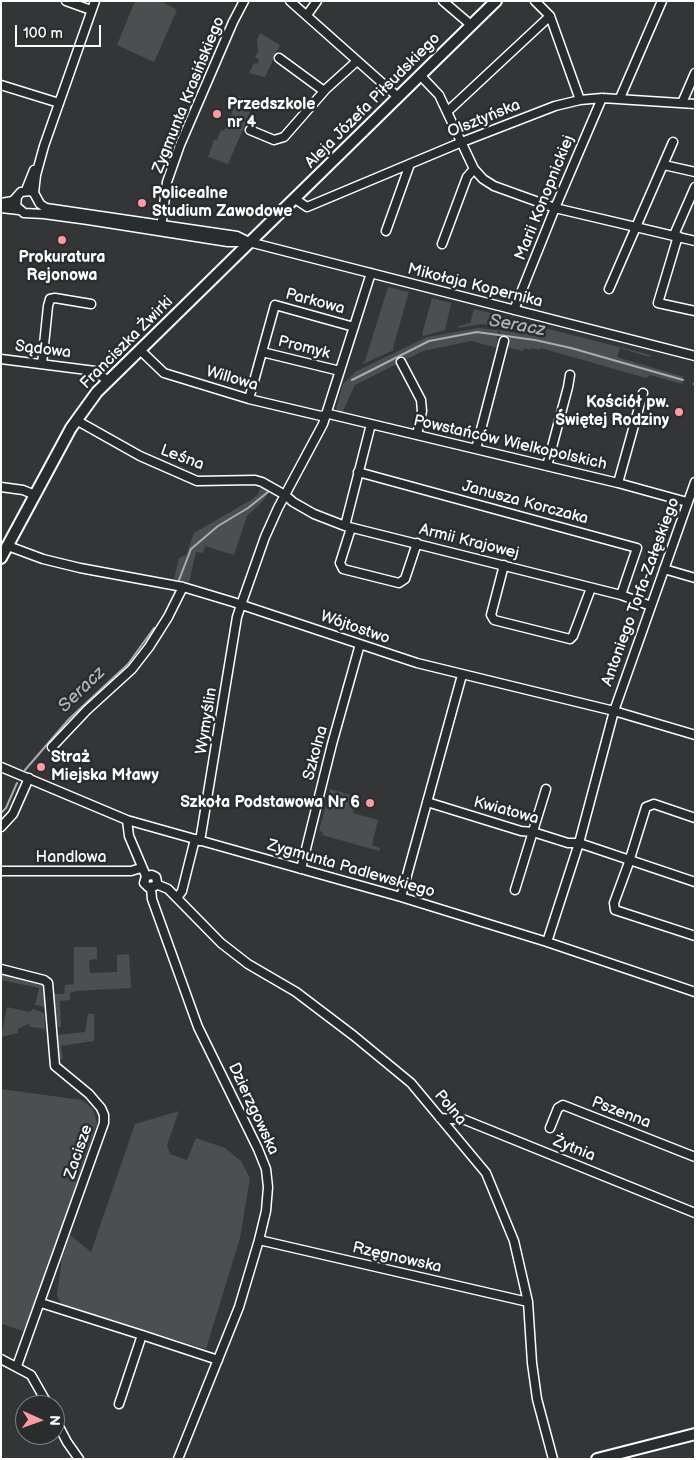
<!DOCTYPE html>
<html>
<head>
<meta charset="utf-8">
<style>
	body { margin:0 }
	#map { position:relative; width:696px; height:1460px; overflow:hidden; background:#333536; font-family:"Balsamiq Sans",sans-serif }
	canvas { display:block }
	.frame { position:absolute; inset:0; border:2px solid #fff; pointer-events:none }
	.north { position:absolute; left:15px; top:1395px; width:50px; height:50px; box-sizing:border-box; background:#2a2d2e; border:1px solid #7f8182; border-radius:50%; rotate:92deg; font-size:14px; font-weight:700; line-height:20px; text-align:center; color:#fff }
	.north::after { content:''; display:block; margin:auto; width:18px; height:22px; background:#ff9aa2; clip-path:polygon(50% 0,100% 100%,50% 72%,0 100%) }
	.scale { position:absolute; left:15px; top:25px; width:86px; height:22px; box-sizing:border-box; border:2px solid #fff; border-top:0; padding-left:6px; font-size:15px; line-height:18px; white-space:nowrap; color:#fff; -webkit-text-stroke:4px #2a2d2e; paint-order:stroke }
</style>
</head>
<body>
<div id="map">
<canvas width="696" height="1460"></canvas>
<div class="frame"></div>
<div class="north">N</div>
<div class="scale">100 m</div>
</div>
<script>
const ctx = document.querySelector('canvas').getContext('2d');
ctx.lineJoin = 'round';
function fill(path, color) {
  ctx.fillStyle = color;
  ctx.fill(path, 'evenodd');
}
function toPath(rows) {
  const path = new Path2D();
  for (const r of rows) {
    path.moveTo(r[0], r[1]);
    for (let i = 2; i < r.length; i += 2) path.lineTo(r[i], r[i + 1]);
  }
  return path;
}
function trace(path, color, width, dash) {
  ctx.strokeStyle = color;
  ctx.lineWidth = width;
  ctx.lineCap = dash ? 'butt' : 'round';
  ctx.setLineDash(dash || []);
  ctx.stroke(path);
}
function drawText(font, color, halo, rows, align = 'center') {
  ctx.font = font + ' "Balsamiq Sans",sans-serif';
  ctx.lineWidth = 5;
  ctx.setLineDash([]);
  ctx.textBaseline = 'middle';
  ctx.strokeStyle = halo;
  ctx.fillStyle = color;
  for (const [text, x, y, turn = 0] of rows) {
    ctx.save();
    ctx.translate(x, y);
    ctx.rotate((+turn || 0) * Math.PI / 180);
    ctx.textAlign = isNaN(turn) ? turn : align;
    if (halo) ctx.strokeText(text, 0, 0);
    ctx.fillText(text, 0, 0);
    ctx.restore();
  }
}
fill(toPath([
	[135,1,161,1,177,10,154,62,117,45],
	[260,33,280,45,265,77,249,73,254,63,258,64,259,59,255,58,258,51,257,40],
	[239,96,254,104,228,164,208,157,214,140,217,140,221,130,224,131],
	[388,287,409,292,393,348,394,350,363,364,363,362,365,361],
	[432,298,451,303,451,304,445,330,423,336,422,334],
	[474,309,519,320,518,325,512,329,482,324,458,328,458,326,470,323],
	[525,323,651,355,649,357,620,348,617,357,684,377,682,384,650,375,646,378,541,348,540,350,531,348,530,350,524,348,523,351,509,348,509,342,501,340,499,344,500,330,523,334],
	[478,328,499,330,497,337,498,348,471,341,423,351,355,385,342,413,336,409,343,384,355,372,427,337],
	[261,487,269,492,263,501,247,516,234,555,205,546,203,553,196,552,189,582,174,579,179,558,186,555,194,533,251,500,258,494],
	[330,789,357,797,353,813,378,820,372,845,380,848,379,851,322,835,323,832,319,831],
	[74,947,97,947,97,959,89,960,90,973,117,972,117,955,129,954,131,988,75,991,74,992,70,993,70,1000,60,1001,61,1027,56,1027,53,994,64,994,65,985,74,984],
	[1,973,42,983,45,1007,35,1005,39,988,1,980],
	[7,1007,30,1012,33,1009,44,1013,45,1029,31,1027,28,1024,18,1029,18,1033,1,1037],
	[88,1014,94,1014,94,1041,61,1046,63,1059,58,1059,56,1035,85,1032],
	[1,1089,82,1100,93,1109,97,1123,38,1297,23,1331,2,1324,1,1325],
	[179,1111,167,1145,170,1154,187,1160,196,1138,225,1148,241,1161,250,1178,240,1238,206,1349,65,1306,60,1302,57,1295,62,1258,70,1235,91,1252,135,1124]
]), '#4c4f50');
trace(toPath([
	[352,380,429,341,477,332,535,340,571,348,683,380],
	[694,384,695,385],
	[179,580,191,549,218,526,248,508,268,492],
	[25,770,69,719,128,664,154,628],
	[1,813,6,808,17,783]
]), '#abacad', 2);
const minor = toPath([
	[66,1,91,10],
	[290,1,398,97],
	[443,1,471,25],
	[535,1,550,16,580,100],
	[307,15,317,1],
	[279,58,324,91],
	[420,75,439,95,474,169,483,179,494,186,555,208,695,241],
	[1,85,59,103],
	[620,98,662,1],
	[682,103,695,73],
	[448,111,550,16],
	[250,130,274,140,284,137,326,89,357,61],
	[664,165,695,172],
	[26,190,34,170],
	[34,193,36,175,44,146,95,1],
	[17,197,16,206,24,213,44,214,88,220,228,242,247,242],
	[295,199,307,207,462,142,555,106,580,100,602,98,695,104],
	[1,203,13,201,21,192,30,191,34,193,40,204,46,208,237,236,249,242,695,356],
	[1,208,19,210],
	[161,228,167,182,180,145,233,22,244,1],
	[386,231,410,164],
	[674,235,695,187],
	[678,236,658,303,695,311],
	[442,244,467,177,474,169],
	[609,289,673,142],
	[514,310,555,208,602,98],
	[140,350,164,373,249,399,321,416,329,414,371,424,618,483,687,502],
	[262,352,340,371],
	[1,359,95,371,108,381],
	[401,362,421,400,422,411,417,435],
	[42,364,48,306,50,299,55,298,91,304],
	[249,399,275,305,354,327],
	[76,420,140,456,197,481,255,480,262,482,285,495,293,502,314,514,345,526,621,595,651,606],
	[476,449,504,341],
	[547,466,568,387,570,375],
	[358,472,637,548,621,595],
	[618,483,643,393],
	[1,487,23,490,35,495],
	[345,526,371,424],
	[351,528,340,563,343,569,399,583,405,579,417,543],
	[8,546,43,559,80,568,183,587,233,602,417,663,614,711,695,735],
	[504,565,491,615,494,620,570,639,573,636,591,588],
	[664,569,695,578],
	[52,747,87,710,132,669,149,647,168,617,183,587],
	[1,767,127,820,401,897,547,942,695,992],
	[427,802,521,831,533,832,568,843,579,843,695,882],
	[695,818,654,804,646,807,628,865,614,903,615,910,695,936],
	[127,820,129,836,146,876,144,883,148,887,155,886,157,882,156,877,152,875,146,876],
	[1,827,13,814,29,778],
	[200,841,237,617,241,605,265,537,278,508,323,424,371,273],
	[301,869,332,744,360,644],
	[1,871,131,871,141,868],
	[156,884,168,889,221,943,248,964,296,992,354,1036,411,1083,486,1173,514,1241,528,1302,532,1363,537,1399,553,1459],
	[151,888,152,899,198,1027,258,1149,266,1169,268,1187,266,1211,259,1240,239,1307,178,1459],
	[515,890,546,789],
	[401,897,462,675],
	[177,898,182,891,195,839],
	[547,942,579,843,614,711,695,482],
	[1,969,44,980,48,983,55,1066,89,1094,101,1108,104,1115,104,1123,17,1366],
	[440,1118,465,1120,695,1213],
	[550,1128,558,1108,563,1105,695,1157],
	[259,1240,528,1302],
	[41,1303,142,1335],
	[1,1359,31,1375,48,1405],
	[119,1404,142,1335,218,1360],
	[55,1419,67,1442,79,1459]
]);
const major = toPath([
	[1,558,71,428,97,392,496,1],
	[597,1459,695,1434]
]);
trace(minor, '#fff', 11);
trace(major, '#fff', 14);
trace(minor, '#2a2d2e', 8);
trace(major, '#2a2d2e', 10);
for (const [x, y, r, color] of [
	[217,114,5,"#ff9aa2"],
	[142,203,5,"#ff9aa2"],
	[62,240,5,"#ff9aa2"],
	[679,412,5,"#ff9aa2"],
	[41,767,5,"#ff9aa2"],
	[370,803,5,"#ff9aa2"]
]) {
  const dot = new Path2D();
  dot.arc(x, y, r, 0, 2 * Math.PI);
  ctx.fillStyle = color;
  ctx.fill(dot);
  trace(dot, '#2a2d2e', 2);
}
drawText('16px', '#fff', '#2a2d2e', [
	["Zygmunta Krasińskiego",189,95,-68],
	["Aleja Józefa Piłsudskiego",373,101,-45],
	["Olsztyńska",484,119,-22],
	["Marii Konopnickiej",545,198,-68],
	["Mikołaja Kopernika",475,286,14],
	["Parkowa",315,302,15],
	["Franciszka Żwirki",127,343,-45],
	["Promyk",304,348,14],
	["Sądowa",43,350,7],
	["Willowa",232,379,16],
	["Powstańców Wielkopolskich",510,443,13],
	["Leśna",182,458,21],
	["Janusza Korczaka",525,503,15],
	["Armii Krajowej",469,542,14],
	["Antoniego Torfa-Załęskiego",641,592,-70],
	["Wójtostwo",355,628,19],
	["Wymyślin",207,721,-81],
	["Szkolna",316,753,-75],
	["Kwiatowa",506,811,15],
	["Handlowa",71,858],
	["Zygmunta Padlewskiego",351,869,16],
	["Polna",450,1108,50],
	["Dzierzgowska",253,1109,65],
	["Pszenna",621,1113,21],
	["Żytnia",574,1149,22],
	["Zacisze",79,1152,-71],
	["Rzęgnowska",397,1258,13]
]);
drawText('bold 16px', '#fff', '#2a2d2e', [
	["Przedszkole",227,105],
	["nr 4",227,123],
	["Policealne",152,194],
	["Studium Zawodowe",152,212],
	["Prokuratura",62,258,"center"],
	["Rejonowa",62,276,"center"],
	["Kościół pw.",669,403,"right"],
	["Świętej Rodziny",669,421,"right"],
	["Straż",51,758],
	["Miejska Mławy",51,776],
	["Szkoła Podstawowa Nr 6",360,803,"right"]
], 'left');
drawText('italic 18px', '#b2b3b4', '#2a2d2e', [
	["Seracz",517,326,10],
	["Seracz",82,690,-44]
]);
</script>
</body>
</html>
